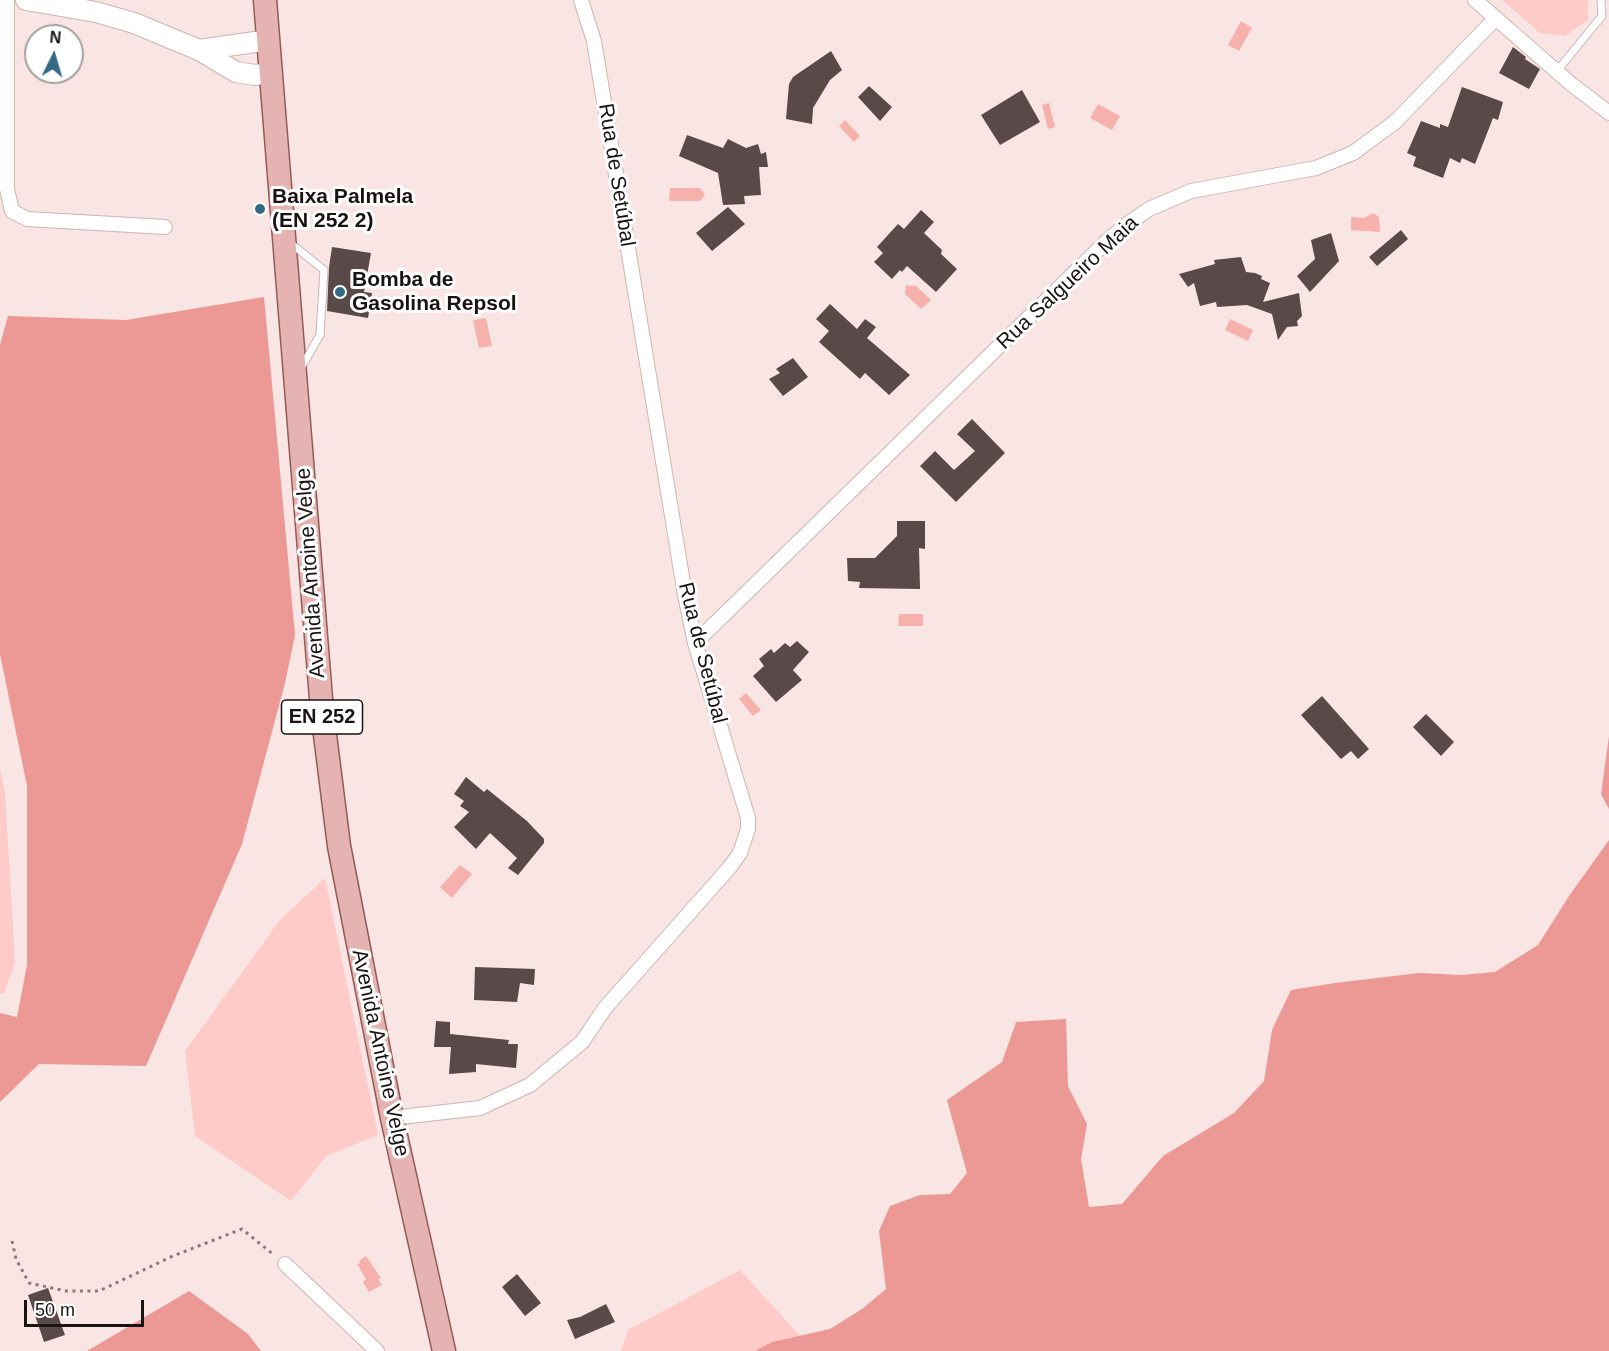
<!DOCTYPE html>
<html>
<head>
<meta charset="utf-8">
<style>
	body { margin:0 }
	#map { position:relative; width:1609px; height:1351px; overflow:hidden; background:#f9e5e3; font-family:Arial,sans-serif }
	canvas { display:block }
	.north { position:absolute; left:24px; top:24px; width:60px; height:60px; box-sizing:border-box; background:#fff; border:2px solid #a3a1a0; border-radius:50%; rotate:5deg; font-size:16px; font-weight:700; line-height:24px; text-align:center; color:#191312 }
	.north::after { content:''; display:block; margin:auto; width:21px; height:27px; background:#336984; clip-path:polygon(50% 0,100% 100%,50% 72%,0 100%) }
	.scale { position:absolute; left:24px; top:1300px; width:120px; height:27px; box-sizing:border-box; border:3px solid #191312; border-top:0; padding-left:8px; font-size:18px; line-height:21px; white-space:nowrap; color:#191312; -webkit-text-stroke:4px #fff; paint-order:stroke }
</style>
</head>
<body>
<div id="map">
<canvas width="1609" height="1351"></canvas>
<div class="north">N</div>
<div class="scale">50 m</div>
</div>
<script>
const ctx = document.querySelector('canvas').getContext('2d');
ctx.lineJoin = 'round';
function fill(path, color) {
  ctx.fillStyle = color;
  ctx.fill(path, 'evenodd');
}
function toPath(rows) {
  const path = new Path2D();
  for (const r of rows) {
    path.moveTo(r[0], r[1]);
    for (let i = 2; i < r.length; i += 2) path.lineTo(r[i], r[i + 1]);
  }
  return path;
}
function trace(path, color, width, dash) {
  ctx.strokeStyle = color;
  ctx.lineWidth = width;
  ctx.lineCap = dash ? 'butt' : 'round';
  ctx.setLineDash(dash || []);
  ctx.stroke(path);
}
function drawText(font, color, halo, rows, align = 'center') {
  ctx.font = font + ' Arial,sans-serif';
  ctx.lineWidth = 6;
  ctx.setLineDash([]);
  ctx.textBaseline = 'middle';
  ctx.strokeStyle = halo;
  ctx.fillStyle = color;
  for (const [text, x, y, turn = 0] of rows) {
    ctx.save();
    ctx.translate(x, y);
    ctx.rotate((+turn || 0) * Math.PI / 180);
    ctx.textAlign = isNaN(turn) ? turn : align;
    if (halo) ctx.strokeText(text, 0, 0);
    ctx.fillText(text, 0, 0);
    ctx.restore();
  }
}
fill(toPath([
	[1502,0,1588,0,1588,20,1565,36,1540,33],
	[0,768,5,793,15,962,4,993,0,993],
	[325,878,378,1135,326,1156,291,1201,195,1136,185,1051,280,920],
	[740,1270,800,1336,772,1342,755,1351,621,1351,628,1330]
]), '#fecbc8');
fill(toPath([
	[264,297,295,635,285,683,242,844,146,1066,39,1064,0,1102,0,1013,17,1017,27,965,27,786,0,654,0,345,8,316,126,320],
	[1609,736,1609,809,1601,794],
	[1609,840,1609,1351,755,1351,772,1342,830,1329,862,1309,886,1289,879,1231,890,1206,920,1195,950,1194,967,1173,947,1100,1002,1062,1016,1022,1066,1019,1068,1086,1087,1124,1081,1159,1089,1207,1122,1204,1163,1156,1234,1113,1264,1081,1272,1030,1291,990,1335,983,1419,973,1462,975,1495,972,1538,945,1569,896],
	[189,1291,248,1334,261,1351,87,1351]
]), '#ec9894');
fill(toPath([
	[1241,21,1252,28,1239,51,1228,45],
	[1049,103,1055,127,1048,129,1042,105],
	[1098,104,1120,116,1112,130,1090,118],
	[845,120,860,136,854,142,839,126],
	[670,188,700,188,705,195,700,201,669,201],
	[1373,213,1379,217,1380,232,1351,230,1351,217,1364,218],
	[906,285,912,286,915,285,931,300,921,309,905,294],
	[486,318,492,346,479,348,473,320],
	[1230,319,1253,330,1248,341,1225,330],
	[899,614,923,614,923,626,898,626],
	[746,693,761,710,753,716,739,699],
	[460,865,472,874,452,898,440,887],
	[366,1256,381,1278,378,1279,382,1285,369,1292,363,1282,366,1279,357,1264,360,1263,359,1261]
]), '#f7b1ad');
fill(toPath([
	[1513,47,1526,57,1525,59,1540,69,1529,89,1499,73],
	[831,51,842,70,830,80,813,108,812,124,786,119,789,84,793,77],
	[869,86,892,107,880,121,858,97],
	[1462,87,1503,102,1498,120,1493,118,1475,164,1462,158,1460,163,1450,158,1443,178,1413,166,1416,157,1407,153,1421,121,1440,128,1440,124,1448,127],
	[1022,90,1040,122,1000,145,981,115],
	[687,135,723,148,728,139,746,148,758,144,761,154,766,152,768,167,759,167,761,195,744,196,745,204,723,205,718,173,679,156],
	[728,207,745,224,712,251,696,233],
	[921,210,934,222,924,233,942,250,941,254,957,269,936,292,907,266,902,272,900,270,892,279,874,262,883,253,877,247,898,224,904,229],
	[1401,230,1408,239,1377,266,1369,257],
	[1331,233,1339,261,1310,292,1297,276,1315,259,1311,240],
	[332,247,371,253,364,292,372,293,368,318,327,311,329,267],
	[1241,257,1246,272,1255,273,1262,276,1261,279,1270,283,1263,302,1299,293,1302,316,1297,321,1298,326,1287,327,1278,340,1272,314,1247,305,1217,307,1216,302,1200,306,1194,283,1188,287,1179,274,1215,264,1214,260],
	[830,304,857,329,865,319,876,327,867,338,910,375,889,395,865,373,860,379,819,342,829,331,816,319],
	[793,358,808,377,783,396,769,379,780,373,776,369],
	[972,419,1005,453,956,502,920,466,935,451,954,470,975,451,957,434],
	[897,521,925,521,925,549,919,548,920,589,859,588,860,582,848,581,847,558,875,558,897,536],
	[797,641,809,652,793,670,802,680,776,702,753,676,764,666,759,659,771,649,774,653,785,643,790,647],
	[1322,696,1369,749,1358,759,1351,751,1341,759,1301,715],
	[1426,714,1454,742,1441,756,1413,727],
	[466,777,484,792,487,789,527,821,544,839,544,843,518,875,508,868,517,858,490,833,476,849,454,827,469,812,460,806,464,801,454,794],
	[475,967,535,969,534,985,520,983,517,1002,474,1000],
	[436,1021,450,1022,450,1034,509,1040,508,1044,518,1044,516,1068,476,1064,476,1072,449,1074,451,1047,434,1047],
	[517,1274,541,1303,525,1316,502,1287],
	[48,1288,65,1335,44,1342,28,1295],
	[606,1304,615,1322,575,1339,567,1320,580,1317]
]), '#594948');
const lane = toPath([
	[1557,71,1602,16,1601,0],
	[289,242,324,270,320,335,301,368]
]);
const street = toPath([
	[7,0,7,189,12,211,27,219,165,227],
	[1475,0,1570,83,1609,113],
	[695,643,1109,239,1130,222,1149,209,1191,191,1316,168,1353,153,1395,122,1495,19],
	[392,1118,480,1108,530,1085,582,1042,605,1008,730,867,740,853,748,829,748,818,695,643,685,595,594,41,581,0],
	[285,1264,377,1351]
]);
const secondary = toPath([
	[26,0,96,12,134,23,199,50,236,72,255,75,271,73],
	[199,50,269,40]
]);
const primary = toPath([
	[265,0,322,711,339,846,392,1118,444,1351]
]);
trace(lane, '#c9b6b5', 9);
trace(street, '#c9b6b5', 16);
trace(secondary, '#c9b6b5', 22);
trace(primary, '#935b58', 25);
trace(toPath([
	[12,1241,16,1259,29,1283,66,1291,99,1291,173,1256,242,1229,274,1255]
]), '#887b79', 3, [3, 4.5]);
trace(lane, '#fff', 7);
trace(street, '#fff', 14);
trace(secondary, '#fff', 20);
trace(primary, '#e5b4b2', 22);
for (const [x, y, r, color] of [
	[260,209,6,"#336984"],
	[340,292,6,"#336984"]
]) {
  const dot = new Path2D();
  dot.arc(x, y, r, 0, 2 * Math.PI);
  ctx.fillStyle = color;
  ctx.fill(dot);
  trace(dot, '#fff', 2);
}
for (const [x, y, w] of [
	[322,717,81]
]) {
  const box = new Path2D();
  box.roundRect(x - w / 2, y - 17, w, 34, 4.5);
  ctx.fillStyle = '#fff';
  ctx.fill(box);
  trace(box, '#191312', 1.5);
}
drawText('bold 20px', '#191312', null, [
	["EN 252",322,717]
]);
drawText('21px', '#191312', '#fff', [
	["Rua de Setúbal",616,175,81],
	["Rua Salgueiro Maia",1068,283,-43],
	["Avenida Antoine Velge",311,573,-94],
	["Rua de Setúbal",702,653,76],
	["Avenida Antoine Velge",380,1053,78]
]);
drawText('bold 21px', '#191312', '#fff', [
	["Baixa Palmela",272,197],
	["(EN 252 2)",272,221],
	["Bomba de",352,280],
	["Gasolina Repsol",352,304]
], 'left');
</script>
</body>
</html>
